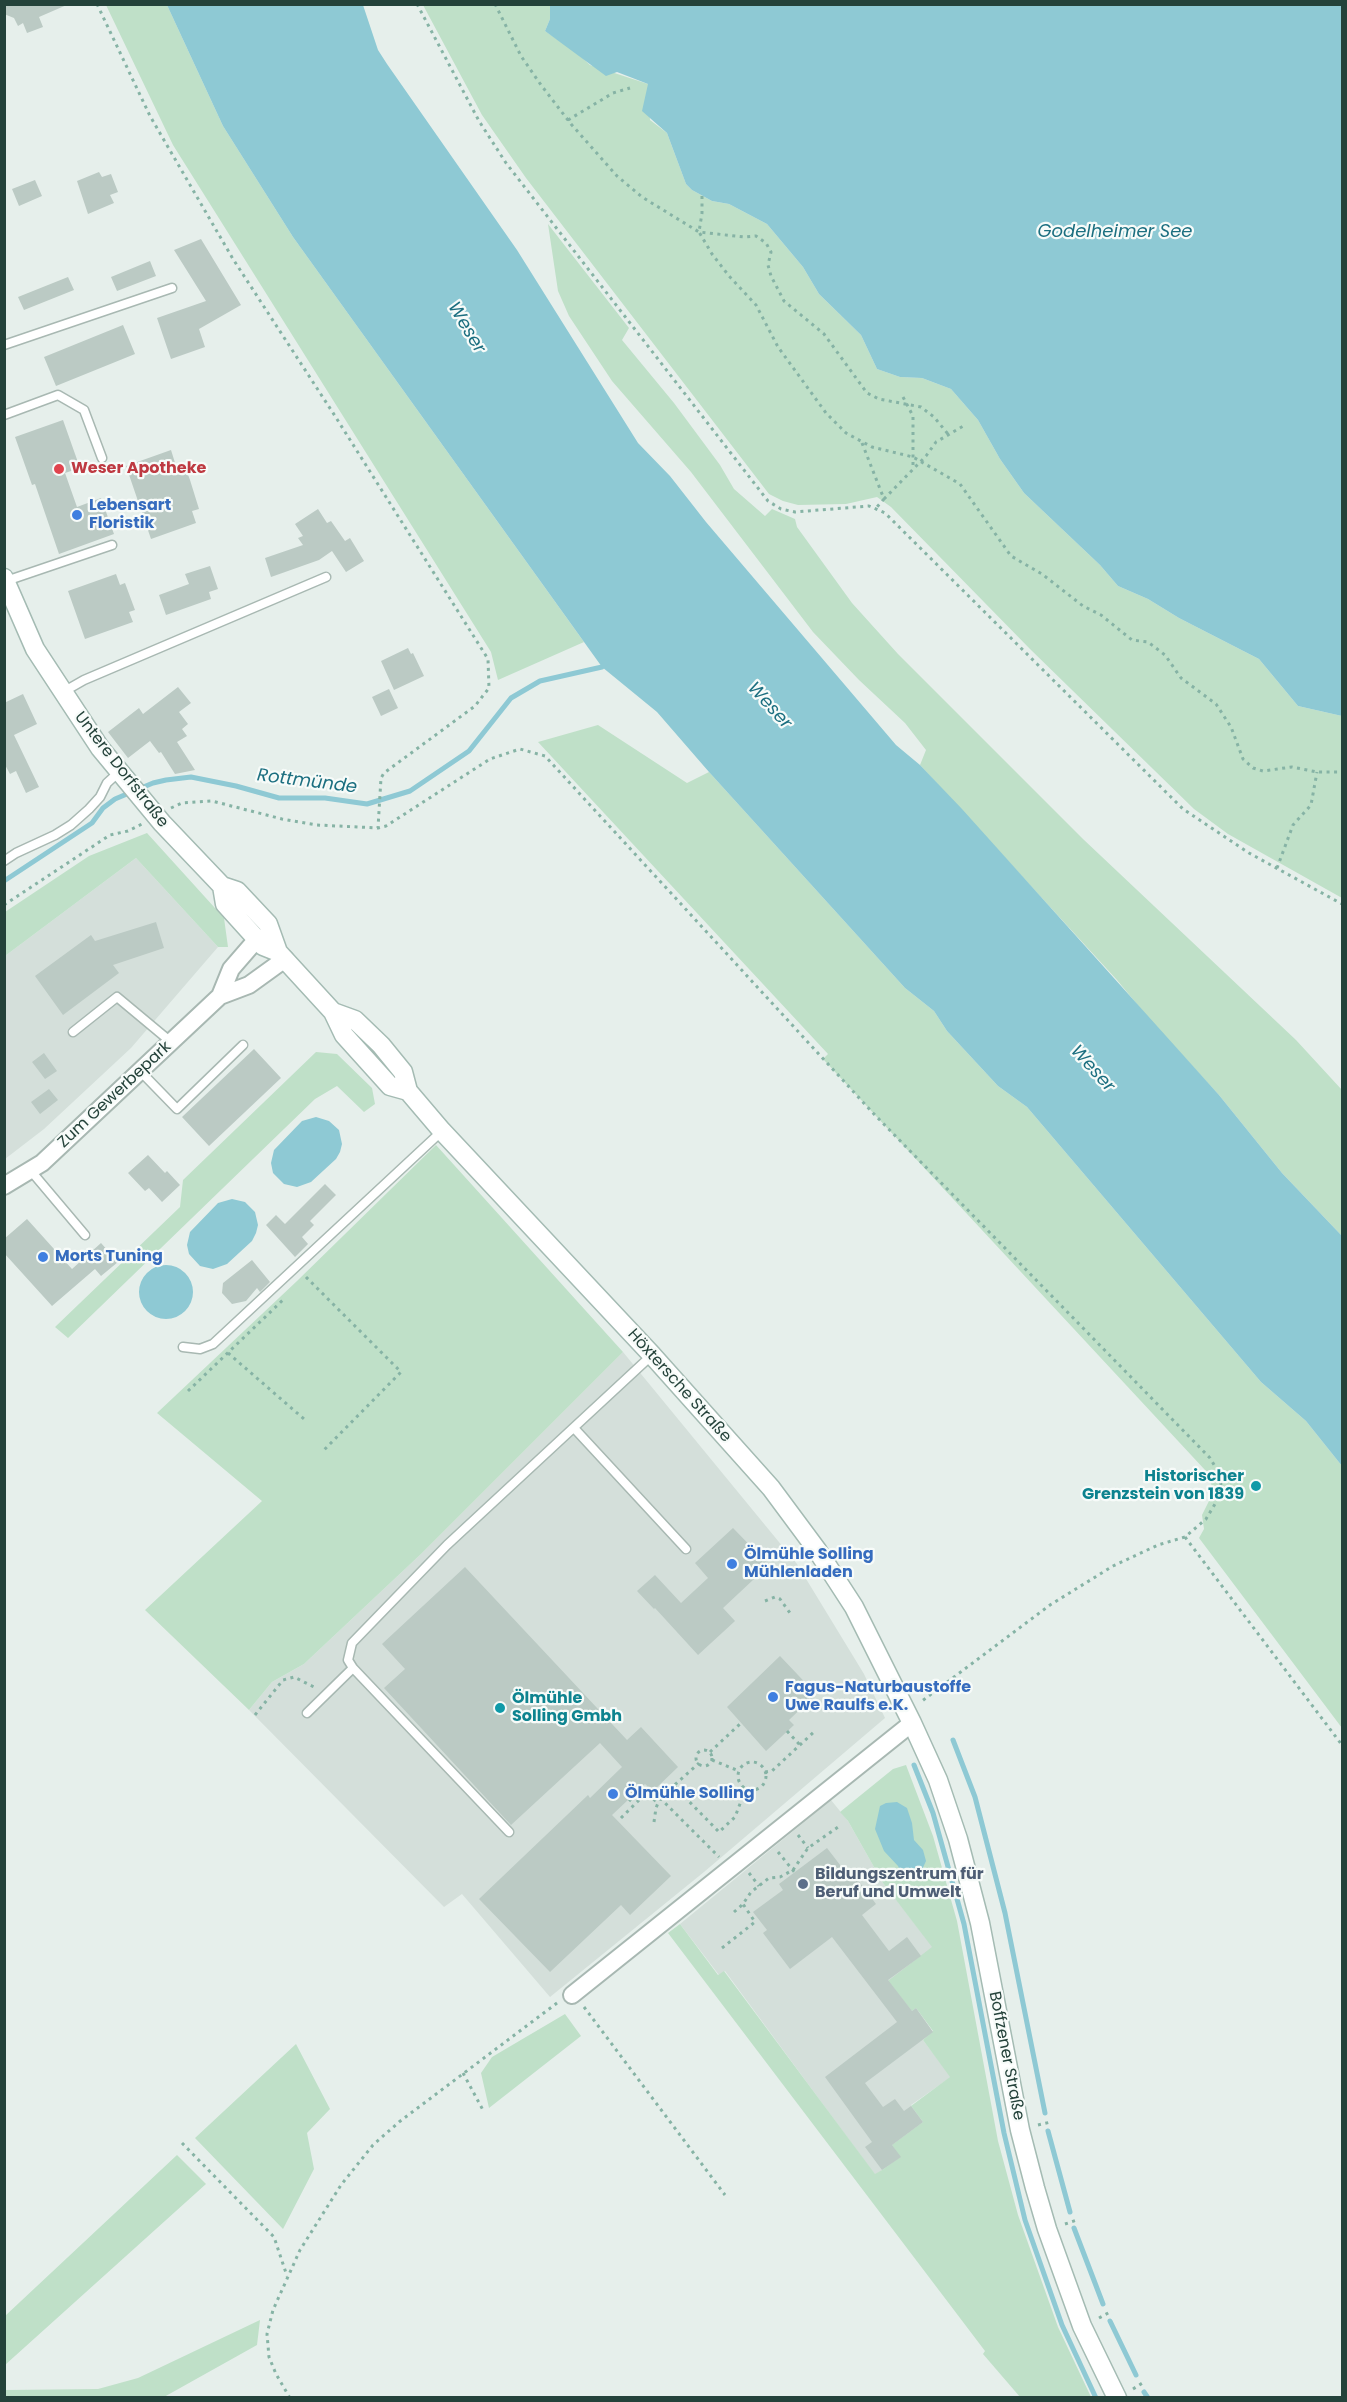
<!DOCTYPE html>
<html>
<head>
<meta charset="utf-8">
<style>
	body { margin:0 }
	#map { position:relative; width:1347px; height:2402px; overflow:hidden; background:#e6efeb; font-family:Poppins,sans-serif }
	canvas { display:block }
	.frame { position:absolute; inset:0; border:6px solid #24423a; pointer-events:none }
</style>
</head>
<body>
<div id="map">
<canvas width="1347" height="2402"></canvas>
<div class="frame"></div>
</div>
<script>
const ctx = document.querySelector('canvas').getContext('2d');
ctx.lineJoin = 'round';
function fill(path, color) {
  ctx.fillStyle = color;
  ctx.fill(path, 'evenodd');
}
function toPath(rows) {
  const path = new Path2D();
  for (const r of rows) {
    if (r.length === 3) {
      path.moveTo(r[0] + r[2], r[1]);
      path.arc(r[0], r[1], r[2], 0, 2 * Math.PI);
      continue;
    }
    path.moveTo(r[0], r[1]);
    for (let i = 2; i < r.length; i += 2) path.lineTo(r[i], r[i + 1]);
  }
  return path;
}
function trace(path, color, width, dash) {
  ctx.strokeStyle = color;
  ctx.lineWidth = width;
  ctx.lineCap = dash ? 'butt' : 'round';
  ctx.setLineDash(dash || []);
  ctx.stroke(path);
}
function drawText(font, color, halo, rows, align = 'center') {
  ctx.font = font + ' Poppins,sans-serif';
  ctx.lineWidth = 4.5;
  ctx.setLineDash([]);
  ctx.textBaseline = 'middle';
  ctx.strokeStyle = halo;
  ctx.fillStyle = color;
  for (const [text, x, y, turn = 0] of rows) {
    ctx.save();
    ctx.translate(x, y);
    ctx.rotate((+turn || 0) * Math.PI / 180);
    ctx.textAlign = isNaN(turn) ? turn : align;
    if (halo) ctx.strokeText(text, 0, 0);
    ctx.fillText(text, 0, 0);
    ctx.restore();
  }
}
fill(toPath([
	[136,858,218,947,131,1048,44,1129,5,1159,5,956],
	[623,1352,797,1564,864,1674,885,1718,704,1872,550,1997,462,1894,444,1907,249,1710,272,1682,304,1664,421,1554],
	[831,1800,848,1821,883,1883,933,1947,912,2011,916,2008,933,2032,923,2040,951,2077,911,2105,923,2122,901,2157,875,2175,725,1971,719,1975,680,1924]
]), '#d4dfda');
fill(toPath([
	[106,5,167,5,223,126,293,237,584,642,498,680,491,652,173,145],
	[423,5,550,5,550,19,545,31,576,52,590,65,648,84,650,120,667,133,686,184,692,190,712,201,729,204,767,224,803,267,819,294,861,335,877,369,900,377,922,378,951,389,978,420,1000,459,1024,493,1100,565,1118,586,1148,599,1179,618,1259,659,1298,706,1342,716,1342,898,1228,834,1194,809,1030,649,891,507,877,497,846,504,798,505,783,501,769,494,526,178,482,115],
	[548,224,629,328,622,340,674,403,720,465,734,489,765,516,772,509,795,519,797,527,852,603,898,654,1083,839,1296,1040,1342,1090,1342,1236,1282,1173,1219,1095,1150,1020,1117,980,920,765,926,750,905,723,859,680,813,632,691,472,612,381,569,316,558,291],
	[598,725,687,783,709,772,905,988,934,1011,947,1031,998,1086,1027,1107,1261,1382,1306,1421,1342,1466,1342,1728,1199,1538,1204,1529,1202,1515,1210,1499,1212,1486,1205,1470,823,1059,828,1054,538,742],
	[147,833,224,918,228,947,218,947,136,858,5,956,5,912,89,856],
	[316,1052,337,1054,372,1088,375,1104,364,1112,337,1086,315,1099,68,1338,55,1327,180,1207,183,1180],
	[436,1145,623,1352,421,1554,304,1664,272,1682,249,1710,145,1610,262,1501,157,1413,297,1281],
	[906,1765,933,1836,957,1921,998,2141,1018,2215,1058,2327,1091,2397,1020,2397,983,2354,985,2351,668,1933,680,1924,718,1975,724,1971,875,2174,882,2170,900,2157,892,2145,923,2122,911,2106,950,2077,923,2040,933,2031,916,2008,912,2011,888,1981,932,1947,883,1883,848,1821,840,1812,893,1769],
	[565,2014,581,2036,489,2108,481,2073,492,2057],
	[296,2044,330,2109,307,2133,314,2169,283,2229,195,2138],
	[177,2155,206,2184,5,2365,5,2316],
	[260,2320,257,2345,164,2397,5,2397,5,2390,98,2389,138,2378]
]), '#bfe0c8');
fill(toPath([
	[550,4,1342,5,1342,716,1298,706,1259,659,1179,618,1148,599,1118,586,1100,565,1024,493,1000,459,978,420,951,389,922,378,900,377,877,369,861,335,819,294,803,267,767,224,729,204,712,201,692,190,686,184,667,133,642,111,648,84,617,72,606,76,545,31,550,19],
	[167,5,363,5,378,50,387,64,517,250,638,443,670,476,706,522,896,745,920,765,962,809,1219,1095,1282,1173,1342,1236,1342,1466,1306,1421,1261,1382,1027,1107,998,1086,947,1031,934,1011,905,988,709,772,657,712,602,667,293,237,223,126],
	[316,1117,329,1121,339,1130,342,1144,340,1152,336,1159,311,1182,297,1187,284,1184,273,1173,271,1163,274,1150,302,1121],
	[232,1199,245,1202,255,1212,258,1225,256,1233,252,1241,227,1264,213,1269,200,1266,189,1254,187,1245,190,1232,218,1203],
	[166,1292,27],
	[897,1802,907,1808,912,1823,914,1840,923,1850,926,1861,920,1874,911,1880,904,1878,898,1866,884,1851,875,1829,880,1806,886,1803]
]), '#8ec9d4');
trace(toPath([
	[4,881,92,823,103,808,115,799,153,783,166,780,191,777,236,786,279,798,325,798,367,804,410,791,469,751,511,698,540,681,602,667,607,662],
	[953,1740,975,1797,1005,1913,1045,2113],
	[914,1765,933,1813,964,1924,1004,2133,1025,2220,1062,2325,1096,2398],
	[1048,2131,1070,2212],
	[1074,2228,1103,2304],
	[1110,2321,1136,2375],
	[1144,2392,1148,2398]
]), '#8ec9d4', 5);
fill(toPath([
	[4,4,69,4,39,17,43,27,27,33,23,23,18,26,14,18,4,14],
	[99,172,102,177,111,174,118,192,110,195,114,203,88,214,77,181],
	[35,180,42,196,19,206,12,189],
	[201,239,241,305,199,329,205,347,171,359,157,318,206,301,174,250],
	[150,261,156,276,117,291,111,277],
	[68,277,74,290,24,310,18,297],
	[123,325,135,354,56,386,44,357],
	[63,420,80,468,65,473,77,507,101,498,114,534,59,554,35,484,32,485,15,437],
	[171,450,176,466,184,464,190,480,199,509,192,511,196,523,151,539,126,466],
	[318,509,327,523,331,521,345,541,350,538,364,561,346,572,332,551,319,560,271,577,265,558,303,545,298,538,303,536,295,524],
	[210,566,218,589,209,592,211,599,166,615,159,595,189,584,185,574],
	[116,574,120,585,125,583,135,610,129,612,133,622,85,639,68,591],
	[408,648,411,654,413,653,424,676,394,690,381,661],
	[178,687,191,703,179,712,188,724,182,729,187,736,177,742,195,770,175,774,161,752,159,753,150,741,128,758,108,732,139,708,143,714],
	[389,689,398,708,381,716,372,697],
	[23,694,37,724,14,735,39,787,26,793,16,771,10,774,4,763,4,703],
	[156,922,164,948,113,965,119,973,63,1015,35,976,91,935,95,941],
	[254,1049,281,1078,209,1146,182,1117],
	[44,1053,57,1071,45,1079,32,1062],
	[49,1089,58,1100,40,1114,31,1102],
	[148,1155,165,1173,167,1171,180,1185,162,1202,149,1188,145,1191,128,1173],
	[325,1184,336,1195,310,1221,314,1225,302,1237,308,1244,295,1257,266,1225,276,1215,285,1224],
	[27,1219,72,1269,101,1243,118,1262,101,1276,95,1269,52,1306,4,1253,4,1239],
	[252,1260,270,1282,260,1292,257,1288,246,1301,232,1304,222,1293,223,1283],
	[733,1528,769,1565,723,1608,735,1621,698,1655,655,1608,654,1609,637,1591,655,1575,681,1603,708,1578,695,1563],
	[465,1567,627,1740,641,1727,678,1767,653,1791,645,1784,612,1815,671,1876,630,1915,621,1905,550,1972,479,1899,588,1795,590,1798,622,1767,600,1743,511,1825,384,1688,405,1669,382,1644],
	[780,1656,816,1694,789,1720,794,1725,766,1751,727,1707],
	[827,1848,847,1874,851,1871,876,1904,862,1915,889,1951,907,1937,921,1956,888,1980,912,2011,916,2008,933,2032,865,2083,883,2107,895,2099,904,2111,911,2106,923,2122,892,2145,901,2157,882,2170,865,2147,872,2142,825,2077,897,2022,832,1937,790,1969,763,1933,767,1930,753,1912,783,1890,779,1884]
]), '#bbcac4');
const lane = toPath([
	[4,345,172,288],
	[4,415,58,395,84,410,102,458],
	[6,581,112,545],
	[63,692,84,680,326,577],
	[4,861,16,853,55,835,71,825,89,809,100,797,107,783,119,772],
	[73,1032,117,997,171,1042],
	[141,1072,177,1109,243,1045],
	[31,1171,85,1235],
	[183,1347,200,1349,213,1344,442,1131],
	[574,1428,686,1549],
	[307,1713,353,1668],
	[509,1832,353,1668,348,1660,352,1643,447,1545,652,1355]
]);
const street = toPath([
	[220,996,231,969,257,939],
	[4,1186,42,1163,220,996,249,985,285,959],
	[572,1995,912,1723]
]);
const secondary = toPath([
	[4,578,35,649,100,748,162,823,222,886,237,891,268,924,278,952,333,1012,344,1035,390,1086,408,1091],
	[222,886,225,904,263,946,278,952],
	[333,1012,355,1020,381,1045,403,1072,408,1091,442,1131,652,1355,771,1488,817,1550,854,1607,912,1723,938,1780,958,1839,980,1923,1020,2130,1035,2188,1047,2229,1082,2326,1117,2398]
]);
trace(lane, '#a8b8b2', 11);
trace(street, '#a8b8b2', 20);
trace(secondary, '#a4bbb3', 21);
trace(toPath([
	[97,4,150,116,233,259,335,416,488,659,489,688,475,706,384,773,381,778,378,828],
	[417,4,479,121,506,163,768,501,781,509,795,512,869,506,885,513,1183,809,1249,853,1342,904],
	[495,4,521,56,541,85,571,124,617,176,642,197,699,232,744,237,756,236,766,243,771,252,768,265,771,276,784,301,824,334,867,393,879,399,921,407,934,417,948,434],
	[568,120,613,93,630,88],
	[702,196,702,213,699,232,712,254,729,276,756,305,778,347,826,413,846,433,872,447,913,457,960,484,1011,556,1042,574,1083,606,1101,615,1132,640,1148,642,1165,655,1181,678,1216,704,1231,727,1243,759,1253,768,1263,771,1292,767,1317,772,1342,772],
	[903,397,913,416,913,467],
	[862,443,884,499,877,507],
	[884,499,926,456,936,442,965,425],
	[171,808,182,803,212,801,282,819,317,825,378,828,386,826,490,759,520,749,545,756,873,1113,1210,1458,1219,1473,1221,1486,1215,1504,1206,1519,1185,1537,1158,1545,1113,1566,1050,1605,922,1701],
	[1277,868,1293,825,1311,805,1317,772],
	[4,905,110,835,128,831,142,824],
	[306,1277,401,1372,323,1451],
	[228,1353,304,1419],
	[188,1391,285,1298],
	[1185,1537,1342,1745],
	[765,1601,775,1597,780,1599,790,1613],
	[255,1715,283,1680,294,1677,314,1687],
	[787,1731,800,1745],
	[704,1758,8],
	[710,1752,741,1723],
	[712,1760,739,1771],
	[752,1776,14],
	[765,1772,772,1771,816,1730],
	[674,1786,719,1832,735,1817,746,1788],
	[660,1798,719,1857],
	[629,1799,634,1804],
	[621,1818,646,1793,658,1803],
	[654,1822,656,1808,660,1798,699,1763],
	[798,1835,808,1848],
	[778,1852,796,1874],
	[749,1873,759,1886],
	[734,1912,743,1904,751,1892,769,1878,780,1877,793,1870,808,1848,841,1825],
	[722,1948,755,1922,743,1904],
	[584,2007,725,2195],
	[463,2073,484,2112],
	[1038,2125,1051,2122],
	[182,2143,274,2237,287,2276],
	[1065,2224,1077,2220],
	[1099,2318,1110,2312],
	[1133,2389,1144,2382],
	[290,2398,276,2374,269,2357,267,2334,273,2310,300,2250,341,2185,373,2145,399,2122,557,2003]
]), '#86b3a5', 3, [3, 4.5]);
trace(lane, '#fff', 8);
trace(street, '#fff', 16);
trace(secondary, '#fff', 18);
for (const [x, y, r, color] of [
	[59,469,6,"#e0444e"],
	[77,515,6,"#3f7fe0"],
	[43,1257,6,"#3f7fe0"],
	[1256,1486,6,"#0f9aa8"],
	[732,1564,6,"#3f7fe0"],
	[773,1697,6,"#3f7fe0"],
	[500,1708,6,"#0f9aa8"],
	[613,1794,6,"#3f7fe0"],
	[803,1884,6,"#5c6f8a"]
]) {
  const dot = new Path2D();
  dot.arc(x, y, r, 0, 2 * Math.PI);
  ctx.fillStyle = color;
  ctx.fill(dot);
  trace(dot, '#f7fbf9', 2);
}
drawText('bold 16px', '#be3a42', '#f7fbf9', [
	["Weser Apotheke",71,469]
], 'left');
drawText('bold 16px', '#366cbe', '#f7fbf9', [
	["Lebensart",89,506],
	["Floristik",89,524],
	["Morts Tuning",55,1257],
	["Ölmühle Solling",744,1555],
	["Mühlenladen",744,1573],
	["Fagus-Naturbaustoffe",785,1688],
	["Uwe Raulfs e.K.",785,1706],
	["Ölmühle Solling",625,1794]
], 'left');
drawText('16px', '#24423a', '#f7fbf9', [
	["Untere Dorfstraße",121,770,52],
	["Zum Gewerbepark",115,1095,-43],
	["Höxtersche Straße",679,1386,48],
	["Boffzener Straße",1006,2056,79]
]);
drawText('bold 16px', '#0d838f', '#f7fbf9', [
	["Historischer",1244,1477],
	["Grenzstein von 1839",1244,1495],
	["Ölmühle",512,1699,"left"],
	["Solling Gmbh",512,1717,"left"]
], 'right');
drawText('bold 16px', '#4e5e75', '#f7fbf9', [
	["Bildungszentrum für",815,1875],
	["Beruf und Umwelt",815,1893]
], 'left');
drawText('italic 18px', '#1c6f80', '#f7fbf9', [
	["Godelheimer See",1115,232],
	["Weser",466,328,59],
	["Weser",769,706,48],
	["Rottmünde",307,782,7],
	["Weser",1092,1069,48]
]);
</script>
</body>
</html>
